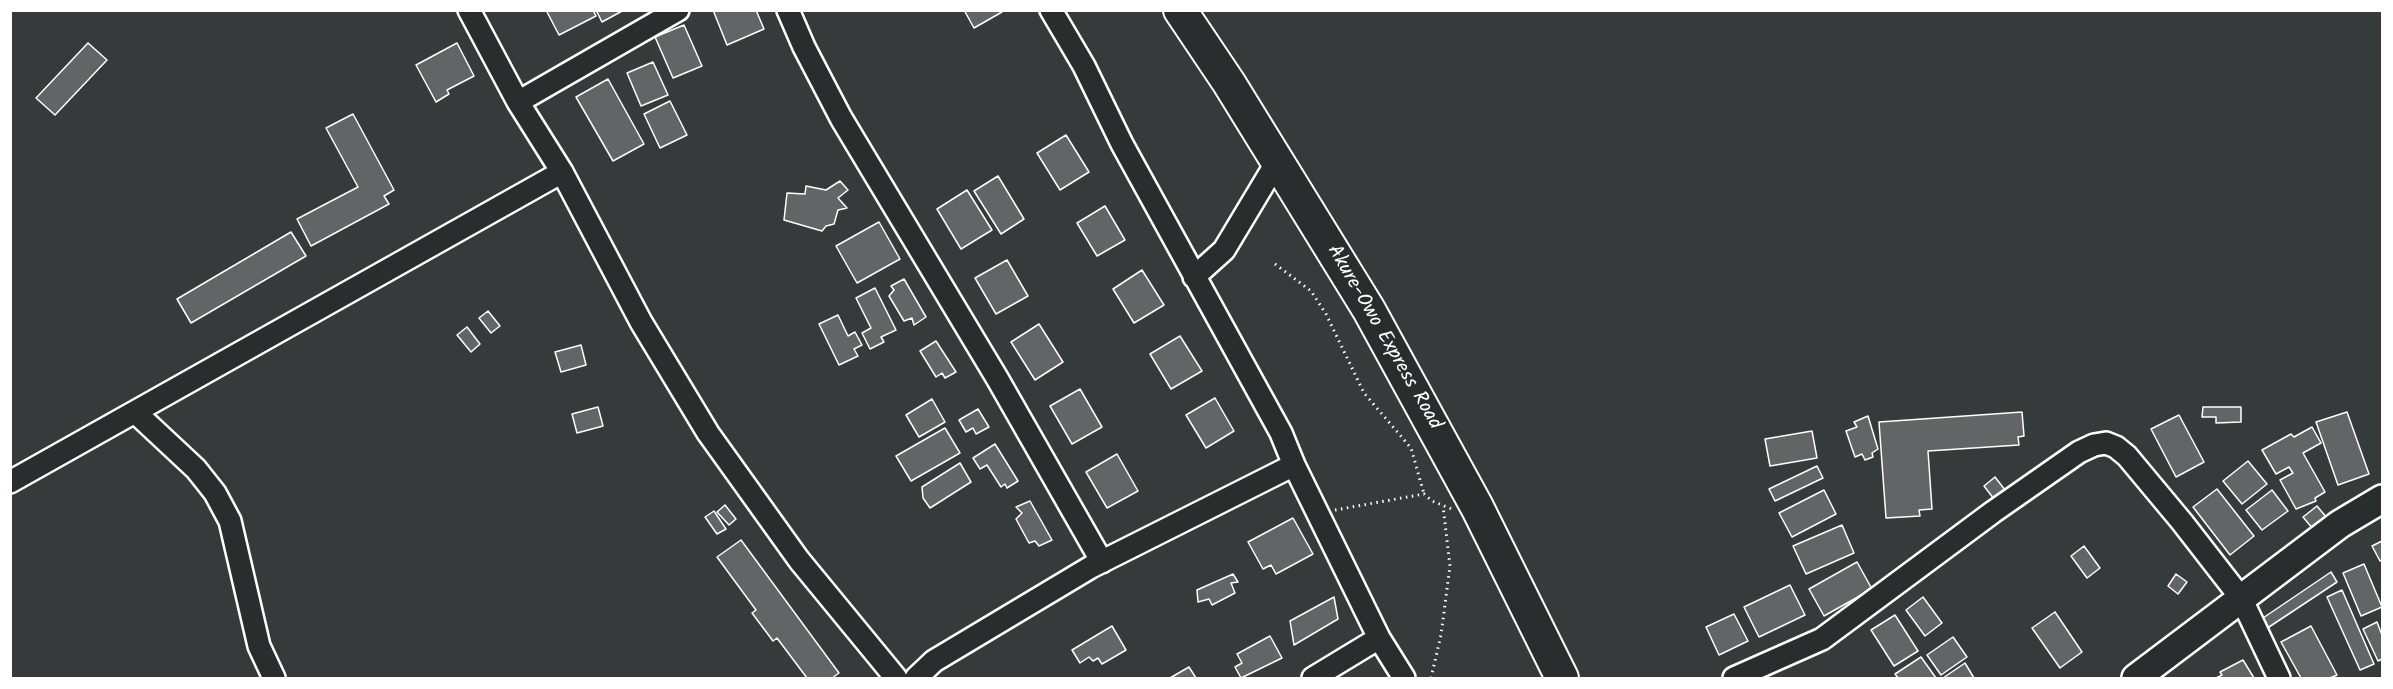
<!DOCTYPE html>
<html>
<head>
<meta charset="utf-8">
<style>
	body { margin:0 }
	#map { position:relative; width:2393px; height:689px; overflow:hidden; background:#373a3b; font-family:Kalam,sans-serif }
	canvas { display:block }
	.frame { position:absolute; inset:0; border:12px solid #fff; pointer-events:none }
</style>
</head>
<body>
<div id="map">
<canvas width="2393" height="689"></canvas>
<div class="frame"></div>
</div>
<script>
const ctx = document.querySelector('canvas').getContext('2d');
ctx.lineJoin = 'round';
function fill(path, color) {
  ctx.fillStyle = color;
  ctx.fill(path, 'evenodd');
}
function toPath(rows) {
  const path = new Path2D();
  for (const r of rows) {
    path.moveTo(r[0], r[1]);
    for (let i = 2; i < r.length; i += 2) path.lineTo(r[i], r[i + 1]);
  }
  return path;
}
function trace(path, color, width, dash) {
  ctx.strokeStyle = color;
  ctx.lineWidth = width;
  ctx.lineCap = dash ? 'butt' : 'round';
  ctx.setLineDash(dash || []);
  ctx.stroke(path);
}
function drawText(font, color, halo, rows, align = 'center') {
  ctx.font = font + ' Kalam,sans-serif';
  ctx.lineWidth = 5;
  ctx.setLineDash([]);
  ctx.textBaseline = 'middle';
  ctx.strokeStyle = halo;
  ctx.fillStyle = color;
  for (const [text, x, y, turn = 0] of rows) {
    ctx.save();
    ctx.translate(x, y);
    ctx.rotate((+turn || 0) * Math.PI / 180);
    ctx.textAlign = isNaN(turn) ? turn : align;
    if (halo) ctx.strokeText(text, 0, 0);
    ctx.fillText(text, 0, 0);
    ctx.restore();
  }
}
const building = toPath([
	[546,10,593,10,596,16,559,35,546,10],
	[596,10,624,10,602,22,596,10],
	[713,10,756,10,764,29,727,45,713,10],
	[964,10,1000,10,1002,12,974,28,964,10],
	[684,25,702,66,673,78,655,37,684,25],
	[88,43,107,60,55,115,36,98,88,43],
	[457,43,474,76,447,90,449,94,436,102,416,65,457,43],
	[653,62,668,95,641,106,627,73,653,62],
	[608,79,644,144,613,161,576,97,608,79],
	[670,101,687,135,660,148,644,114,670,101],
	[353,114,394,190,384,196,389,204,311,246,297,219,358,187,326,128,353,114],
	[1066,135,1089,172,1060,190,1037,153,1066,135],
	[998,176,1024,219,1001,234,974,191,998,176],
	[840,181,848,190,838,198,847,208,838,210,834,224,826,226,822,231,784,220,787,193,805,194,806,186,826,190,840,181],
	[967,190,992,230,961,249,937,209,967,190],
	[1105,206,1125,240,1097,256,1077,223,1105,206],
	[879,222,900,259,857,283,836,246,879,222],
	[291,232,306,256,191,323,177,299,291,232],
	[1007,260,1028,296,996,314,975,278,1007,260],
	[1142,270,1164,305,1134,323,1113,289,1142,270],
	[904,279,926,317,914,325,912,318,904,321,889,296,894,290,891,286,904,279],
	[875,288,896,330,881,337,884,342,870,349,862,333,871,328,856,298,875,288],
	[488,311,500,326,491,333,479,318,488,311],
	[838,315,848,336,855,332,862,345,854,349,858,356,839,365,819,324,838,315],
	[1039,324,1063,362,1035,380,1011,342,1039,324],
	[467,327,480,344,471,352,457,335,467,327],
	[1180,336,1202,371,1171,389,1150,354,1180,336],
	[936,341,956,372,945,378,942,373,936,377,920,351,936,341],
	[581,345,586,365,561,372,555,352,581,345],
	[1080,389,1102,427,1072,444,1050,406,1080,389],
	[1215,398,1234,431,1206,448,1186,415,1215,398],
	[932,399,945,422,919,437,906,415,932,399],
	[598,407,603,426,577,433,572,414,598,407],
	[2203,407,2241,407,2241,422,2216,423,2216,417,2202,417,2203,407],
	[978,409,989,427,976,434,973,428,966,432,959,420,978,409],
	[2022,412,2024,436,2018,437,2019,445,1928,451,1932,509,1919,510,1920,516,1886,518,1879,422,2022,412],
	[2347,412,2369,474,2338,485,2316,422,2347,412],
	[2179,415,2204,462,2176,477,2151,429,2179,415],
	[1868,416,1878,449,1872,453,1873,457,1865,460,1862,454,1855,457,1846,431,1857,427,1854,422,1868,416],
	[2312,427,2321,443,2303,453,2325,492,2315,498,2316,501,2296,509,2280,480,2293,473,2289,467,2276,474,2262,450,2291,434,2294,437,2312,427],
	[945,428,960,453,911,481,896,456,945,428],
	[1812,431,1817,458,1770,466,1765,439,1812,431],
	[995,444,1018,481,1007,488,1005,484,1001,487,987,465,980,469,973,458,995,444],
	[1117,454,1138,491,1107,508,1086,472,1117,454],
	[2248,461,2267,484,2242,504,2223,481,2248,461],
	[960,463,971,482,930,508,923,498,922,487,960,463],
	[1817,466,1823,478,1775,501,1769,489,1817,466],
	[1995,477,2005,490,1994,499,1984,486,1995,477],
	[2217,489,2254,536,2230,555,2193,507,2217,489],
	[1824,490,1836,514,1792,537,1779,513,1824,490],
	[2272,490,2288,511,2262,530,2246,510,2272,490],
	[1030,501,1052,540,1039,546,1035,541,1029,543,1016,519,1022,513,1016,507,1030,501],
	[725,505,736,519,729,525,717,512,725,505],
	[2317,506,2327,518,2313,529,2303,517,2317,506],
	[714,511,726,529,717,534,705,517,714,511],
	[1293,518,1313,554,1276,574,1271,565,1263,569,1248,542,1293,518],
	[1842,525,1854,553,1806,574,1793,546,1842,525],
	[741,540,839,673,832,678,807,678,777,638,773,641,752,613,756,610,717,557,741,540],
	[2382,541,2382,560,2380,561,2372,546,2382,541],
	[2084,546,2100,568,2087,578,2071,556,2084,546],
	[1857,562,1872,589,1824,616,1809,589,1857,562],
	[2364,564,2382,607,2361,616,2343,573,2364,564],
	[2331,572,2337,582,2266,629,2260,620,2331,572],
	[1233,574,1238,582,1231,583,1235,593,1212,605,1209,599,1198,602,1197,590,1233,574],
	[2176,574,2187,582,2178,594,2168,586,2176,574],
	[1790,585,1805,615,1759,637,1744,607,1790,585],
	[2342,590,2374,664,2360,670,2327,597,2342,590],
	[1334,597,1338,619,1294,645,1290,621,1334,597],
	[1923,597,1942,623,1925,636,1906,610,1923,597],
	[2055,612,2082,652,2060,668,2032,628,2055,612],
	[1734,614,1748,641,1719,655,1706,627,1734,614],
	[1895,615,1918,651,1894,666,1871,630,1895,615],
	[2377,622,2382,635,2382,659,2378,661,2363,629,2377,622],
	[1112,626,1126,650,1102,664,1098,658,1093,661,1089,657,1080,663,1072,650,1112,626],
	[2311,626,2337,675,2330,678,2301,678,2281,642,2311,626],
	[1270,636,1282,658,1241,678,1235,667,1242,663,1237,654,1270,636],
	[1953,637,1967,657,1941,675,1927,655,1953,637],
	[1921,657,1936,678,1898,678,1895,674,1921,657],
	[2243,660,2254,678,2216,678,2222,675,2220,672,2243,660],
	[1965,663,1974,678,1943,678,1965,663],
	[1189,667,1196,678,1170,678,1189,667]
]);
fill(building, '#636465');
trace(building, '#fff', 1.5);
const minor = toPath([
	[469,10,518,102,562,172,641,322,708,433,799,560,896,678],
	[788,10,804,47,841,118,997,378,1102,562],
	[1051,10,1084,66,1122,144,1281,433,1294,465,1379,638,1404,678],
	[518,102,678,10],
	[1194,277,1224,250,1278,160],
	[135,412,196,469,215,493,230,521,259,646,274,678],
	[10,482,562,172],
	[916,678,934,661,1091,567,1294,465],
	[1313,678,1379,638],
	[1734,678,1822,639,1993,512,2079,452,2094,445,2106,443,2116,447,2127,456,2182,522,2241,598,2279,678]
]);
const major = toPath([
	[2136,678,2340,524,2382,499]
]);
const highway = toPath([
	[1180,10,1229,83,1369,310,1477,507,1562,678]
]);
trace(minor, '#fff', 26);
trace(major, '#fff', 32);
trace(highway, '#fff', 36);
trace(toPath([
	[1275,264,1311,291,1326,314,1364,393,1411,448,1424,494],
	[1335,510,1424,494,1432,501,1452,509],
	[1431,678,1441,635,1450,566,1443,506]
]), '#fff', 3, [1.5, 4.5]);
trace(minor, '#2a2d2e', 21);
trace(major, '#2a2d2e', 27);
trace(highway, '#2a2d2e', 32);
drawText('20px', '#fff', '#2a2d2e', [
	["Akure-Owo Express Road",1383,338,60]
]);
</script>
</body>
</html>
